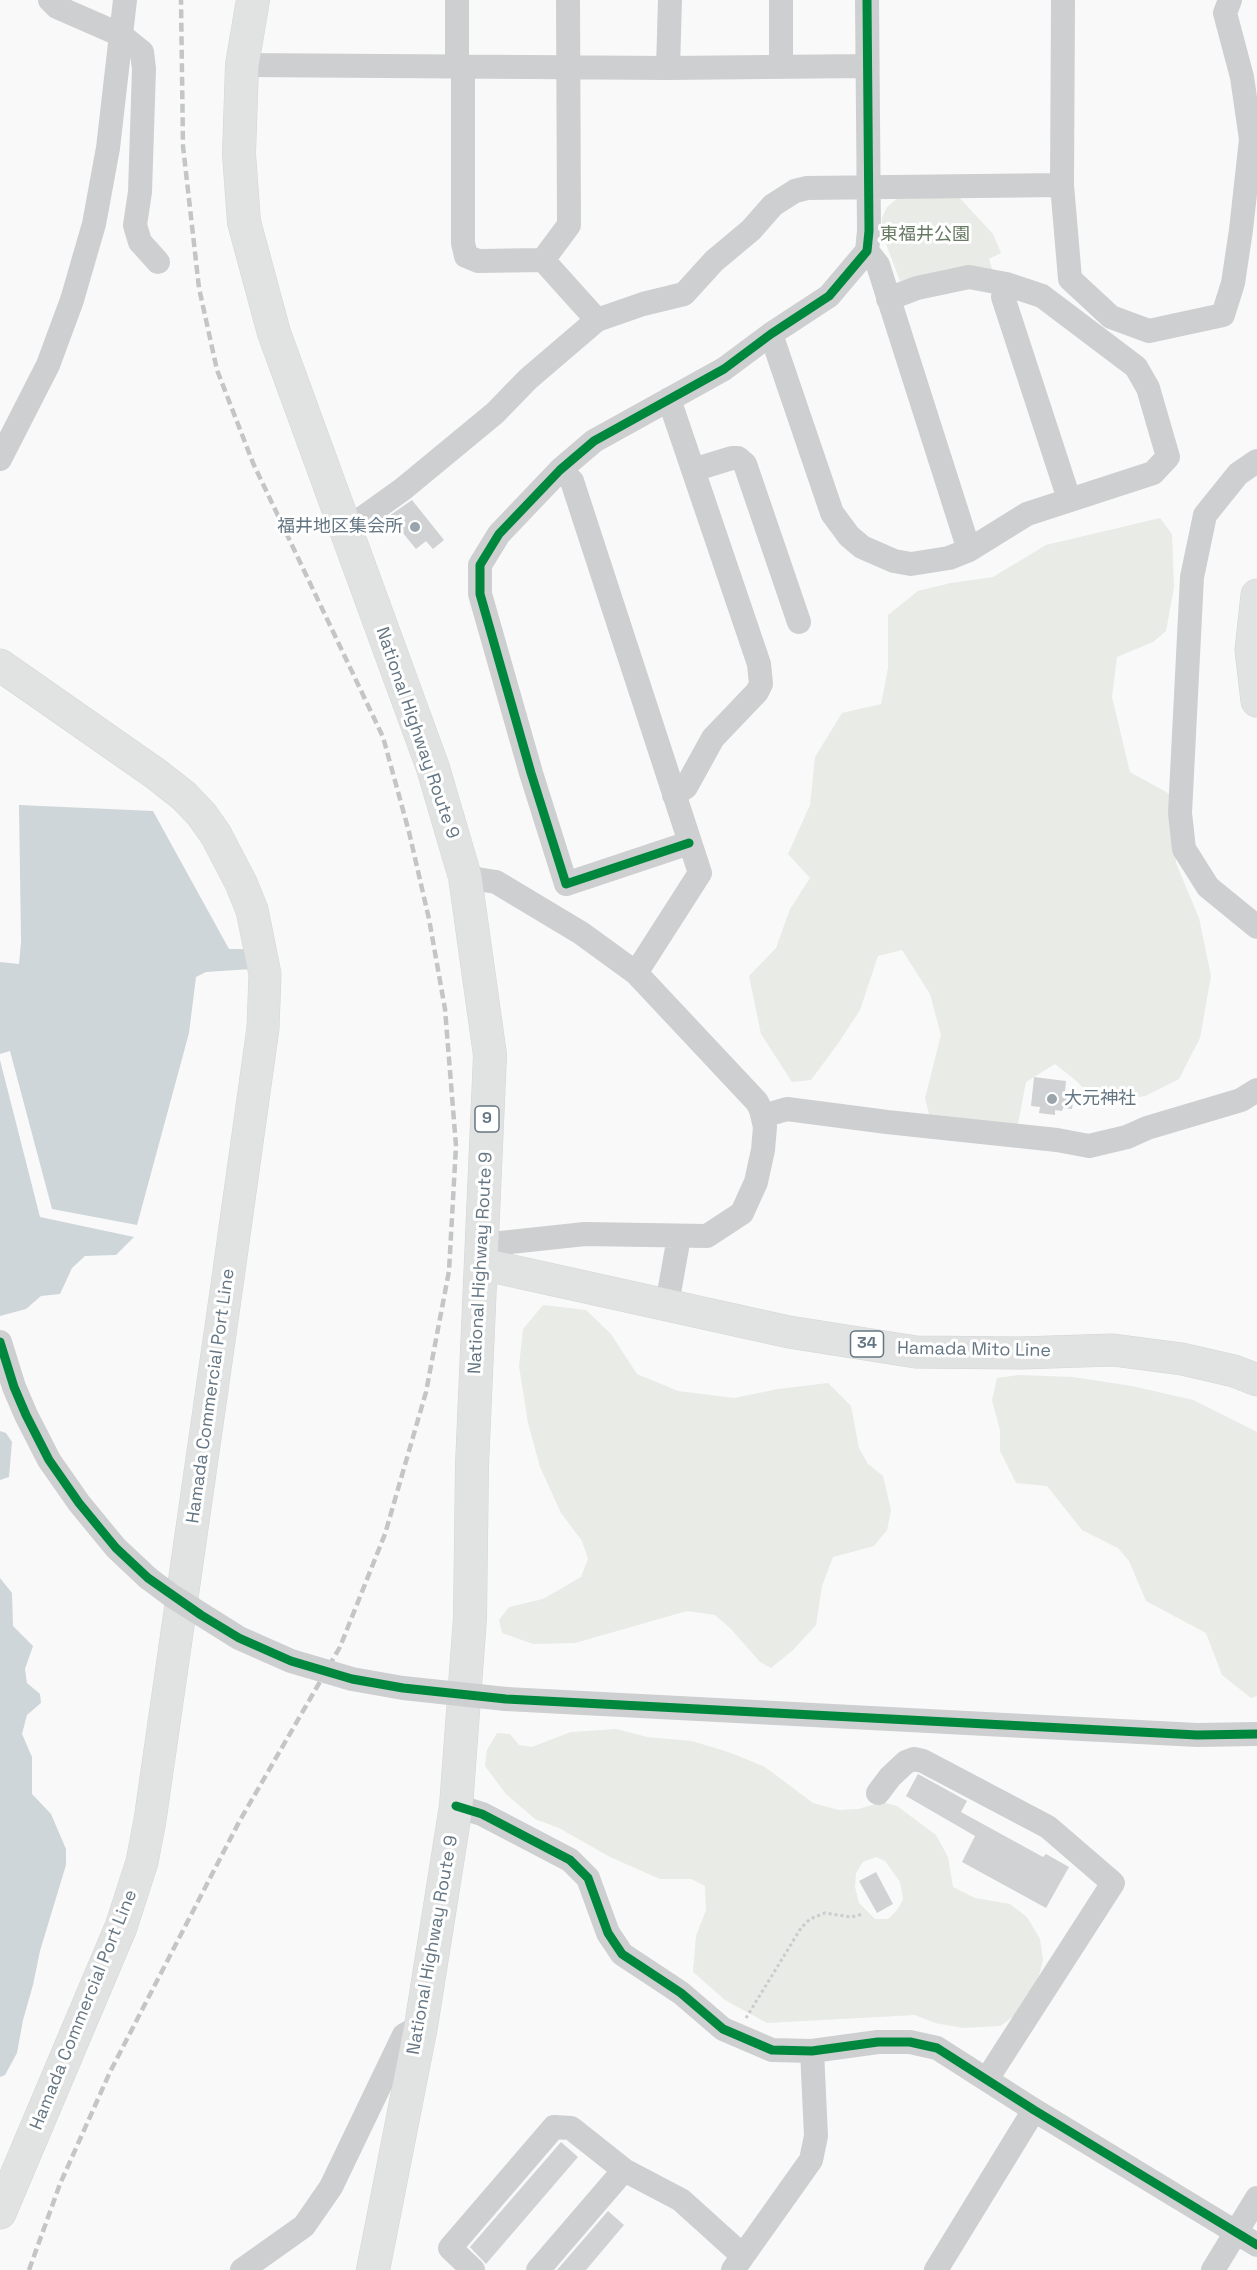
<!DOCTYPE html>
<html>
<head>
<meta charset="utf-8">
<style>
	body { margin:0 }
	canvas { display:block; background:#f9f9f9 }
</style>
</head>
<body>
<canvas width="1257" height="2270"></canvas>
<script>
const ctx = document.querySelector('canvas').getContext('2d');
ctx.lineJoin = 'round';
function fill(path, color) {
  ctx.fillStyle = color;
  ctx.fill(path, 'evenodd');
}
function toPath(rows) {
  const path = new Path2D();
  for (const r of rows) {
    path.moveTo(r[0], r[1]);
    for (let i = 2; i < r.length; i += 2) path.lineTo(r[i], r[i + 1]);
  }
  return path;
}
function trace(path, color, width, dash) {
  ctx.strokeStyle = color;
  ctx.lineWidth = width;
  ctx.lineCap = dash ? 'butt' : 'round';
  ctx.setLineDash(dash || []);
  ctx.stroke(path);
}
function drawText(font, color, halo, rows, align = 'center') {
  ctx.font = font + ' "Space Grotesk","Noto Sans JP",sans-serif';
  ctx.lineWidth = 6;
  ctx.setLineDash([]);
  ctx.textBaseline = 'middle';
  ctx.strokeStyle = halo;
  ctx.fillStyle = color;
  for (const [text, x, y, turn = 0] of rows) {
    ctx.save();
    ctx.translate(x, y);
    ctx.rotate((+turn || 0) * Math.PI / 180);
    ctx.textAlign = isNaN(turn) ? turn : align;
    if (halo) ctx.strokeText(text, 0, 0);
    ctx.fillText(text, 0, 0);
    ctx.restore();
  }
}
fill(toPath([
	[957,195,993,234,1001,253,989,259,992,269,950,269,900,281,882,233,882,218,887,207,898,198],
	[1160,518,1172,534,1174,587,1166,631,1153,642,1117,657,1112,697,1130,772,1175,797,1176,863,1199,918,1211,976,1200,1038,1179,1079,1145,1096,1100,1103,1074,1079,1055,1064,1026,1082,1017,1129,930,1118,925,1098,941,1035,930,994,902,950,878,956,860,1010,837,1045,811,1080,792,1082,761,1034,749,976,776,948,790,909,810,878,788,854,810,805,815,757,842,713,881,704,888,668,888,615,918,591,951,583,993,577,1046,545],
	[543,1305,586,1310,611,1334,637,1374,678,1391,734,1398,778,1389,828,1383,851,1406,859,1448,868,1464,883,1476,891,1510,887,1530,874,1546,833,1557,822,1586,816,1625,793,1650,771,1668,760,1662,731,1629,715,1615,687,1611,575,1643,533,1644,502,1633,499,1620,509,1607,543,1599,581,1577,588,1559,582,1541,561,1513,540,1467,528,1423,519,1366,523,1329],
	[1019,1375,1073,1377,1132,1386,1193,1400,1257,1432,1257,1696,1251,1698,1222,1675,1206,1633,1146,1601,1129,1561,1118,1548,1082,1530,1047,1486,1016,1483,1000,1451,1000,1430,992,1400,997,1378],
	[616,1729,647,1737,692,1741,731,1753,765,1767,813,1803,839,1810,858,1809,882,1802,897,1806,936,1835,948,1857,953,1887,975,1898,1010,1904,1027,1917,1040,1939,1043,1960,1037,1984,1021,2011,1000,2026,963,2028,935,2023,915,2015,767,2023,725,2000,693,1972,696,1936,706,1910,705,1886,691,1879,660,1879,610,1857,559,1828,535,1819,506,1794,485,1766,487,1750,497,1733,510,1734,519,1745,532,1747,571,1732],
	[876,1857,885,1861,900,1882,903,1899,898,1909,888,1919,875,1919,859,1903,855,1887,856,1873,863,1862]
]), '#e8ebe6');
fill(toPath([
	[19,805,153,811,229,949,249,949,251,969,206,972,196,977,189,1033,137,1225,52,1209,10,1051,0,1054,0,962,19,964,21,942],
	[0,1060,40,1217,134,1237,116,1255,85,1256,72,1268,60,1294,41,1296,26,1309,0,1316],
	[0,1431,6,1433,12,1442,9,1477,0,1480],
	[0,1578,12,1593,13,1626,33,1646,25,1669,27,1683,40,1694,41,1703,27,1715,22,1734,32,1757,32,1794,51,1814,66,1849,66,1865,40,1951,33,1985,23,2020,17,2053,5,2075,0,2077]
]), '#ced6d9');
fill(toPath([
	[412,500,444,540,433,549,426,541,416,549,389,516],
	[1034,1077,1066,1081,1065,1091,1074,1092,1072,1109,1063,1108,1062,1111,1055,1110,1055,1115,1039,1113,1040,1107,1031,1106],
	[918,1774,967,1801,961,1812,1043,1857,1046,1854,1069,1867,1046,1908,962,1862,975,1836,906,1796],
	[876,1872,893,1904,877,1913,859,1881],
	[561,2142,578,2157,486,2264,470,2247],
	[608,2211,624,2225,586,2270,557,2270]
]), '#d0d2d3');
const major = toPath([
	[1257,595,1251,650,1257,701],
	[0,665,156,774,184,796,202,815,216,835,241,883,252,910,265,974,263,1028,226,1292,150,1820,142,1862,121,1927,0,2213],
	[481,1264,789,1332,916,1352,1020,1353,1113,1350,1182,1359,1234,1371,1257,1380]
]);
const highway = toPath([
	[253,0,242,65,239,154,244,222,274,333,433,768,465,877,490,1055,472,1465,470,1618,456,1806,421,2026,373,2270]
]);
trace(major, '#d5d6d7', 33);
trace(highway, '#d5d6d6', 34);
trace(toPath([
	[746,2018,801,1928,810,1919,825,1913,851,1917,863,1914]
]), '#cbcccd', 3, [3, 3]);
trace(toPath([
	[50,0,57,7,121,35,142,52,144,69,140,192,135,225,140,242,158,262],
	[1230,0,1225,13,1242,77,1251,139],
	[242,65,668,68,867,66],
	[457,66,457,0],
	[463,66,463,243,466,256,478,261,543,260,597,320],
	[781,66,781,0],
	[668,68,670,0],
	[1062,185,1070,279,1111,317,1149,331,1223,315,1233,283,1241,230,1251,139,1257,128],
	[867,251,878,265,969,550],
	[543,260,569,225,568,0],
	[1006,284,1003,297,1069,499],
	[771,334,832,513,849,536,862,547,894,561,911,564,949,558,969,550,1027,514,1153,473,1168,457,1148,388,1136,367,1042,296,1006,284,969,277,917,288,888,299],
	[669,399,759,664,761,684,757,692,713,738,686,787,674,795],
	[0,459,48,365,72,300,94,224,108,148,125,0],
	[1257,461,1238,474,1205,515,1192,577,1180,813,1184,849,1208,887,1257,927],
	[560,470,572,481,700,873,636,973],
	[693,470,732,458,738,458,745,464,799,622],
	[347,529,403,489,495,413,528,379,597,320,643,304,684,294,714,261,751,230,773,205,795,191,807,188,1062,185,1063,0],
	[689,843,566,884,531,773,480,594,480,565,499,534,560,470,594,441,724,369,771,334,829,296,867,251,869,231,867,0],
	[465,877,496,882,581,933,636,973,757,1102,761,1110,765,1127,763,1150,756,1182,742,1213,707,1236,585,1234,482,1245],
	[763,1116,787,1109,887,1122,1057,1140,1089,1146,1127,1137,1147,1128,1241,1100,1257,1090],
	[667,1304,679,1237],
	[0,1342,14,1387,26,1415,49,1460,79,1503,116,1548,148,1578],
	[506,1699,1197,1735,1257,1734],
	[878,1793,890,1777,906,1762,914,1759,923,1761,1048,1827,1113,1883,987,2079],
	[456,1806,482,1814,570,1860,588,1878,608,1933,622,1954,681,1993,723,2029,772,2050,812,2051,878,2042,910,2042,937,2048,1034,2110,1257,2245],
	[242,2270,304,2226,331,2187,404,2035,421,2026],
	[473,2270,450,2248,554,2127,571,2128,624,2170,681,2200,743,2256],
	[538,2270,624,2170],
	[733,2270,811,2160,816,2136,812,2051],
	[936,2270,1034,2110],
	[1213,2270,1257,2198]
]), '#cecfd0', 24);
trace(major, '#e1e2e2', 32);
trace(highway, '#e1e2e2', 33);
trace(toPath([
	[29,2270,60,2184,110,2072,239,1822,340,1647,385,1534,426,1392,449,1271,456,1146,445,1009,429,919,409,832,383,737,253,463,217,370,199,288,183,146,181,0]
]), '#c3c5c6', 4.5, [9, 4.5]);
trace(toPath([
	[148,1578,172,1596,239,1638,291,1661,352,1679,403,1688,506,1699]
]), '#cecfd0', 24);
trace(toPath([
	[689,843,566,884,531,773,480,594,480,565,499,534,560,470,594,441,724,369,771,334,829,296,867,251,869,231,867,0],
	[0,1342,14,1387,26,1415,49,1460,79,1503,116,1548,148,1578,201,1615,239,1638,291,1661,352,1679,403,1688,506,1699,1197,1735,1257,1734],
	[456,1806,482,1814,570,1860,588,1878,608,1933,622,1954,681,1993,723,2029,772,2050,812,2051,878,2042,910,2042,937,2048,1034,2110,1257,2245]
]), '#00873e', 9);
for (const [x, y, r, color] of [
	[415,527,6,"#99a4ac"],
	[1052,1099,6,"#99a4ac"]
]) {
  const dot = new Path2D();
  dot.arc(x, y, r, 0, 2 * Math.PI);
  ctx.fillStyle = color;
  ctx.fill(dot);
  trace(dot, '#fff', 2);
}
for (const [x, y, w] of [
	[487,1119,24],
	[867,1344,33]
]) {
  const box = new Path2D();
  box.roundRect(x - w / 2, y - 13, w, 26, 4.5);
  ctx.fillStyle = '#fff';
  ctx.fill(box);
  trace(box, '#657683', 1.5);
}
drawText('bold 16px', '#657683', null, [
	["9",487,1119],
	["34",867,1344]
]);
drawText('18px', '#687a64', '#fff', [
	["東福井公園",925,235]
]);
drawText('18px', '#657683', '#fff', [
	["福井地区集会所",403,527],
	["大元神社",1064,1099,"left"]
], 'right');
drawText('18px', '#657683', '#fff', [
	["National Highway Route 9",417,733,71],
	["National Highway Route 9",481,1263,-87],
	["Hamada Mito Line",974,1350,1],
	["Hamada Commercial Port Line",211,1396,-82],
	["National Highway Route 9",433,1945,-80],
	["Hamada Commercial Port Line",84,2010,-68]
]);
</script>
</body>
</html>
